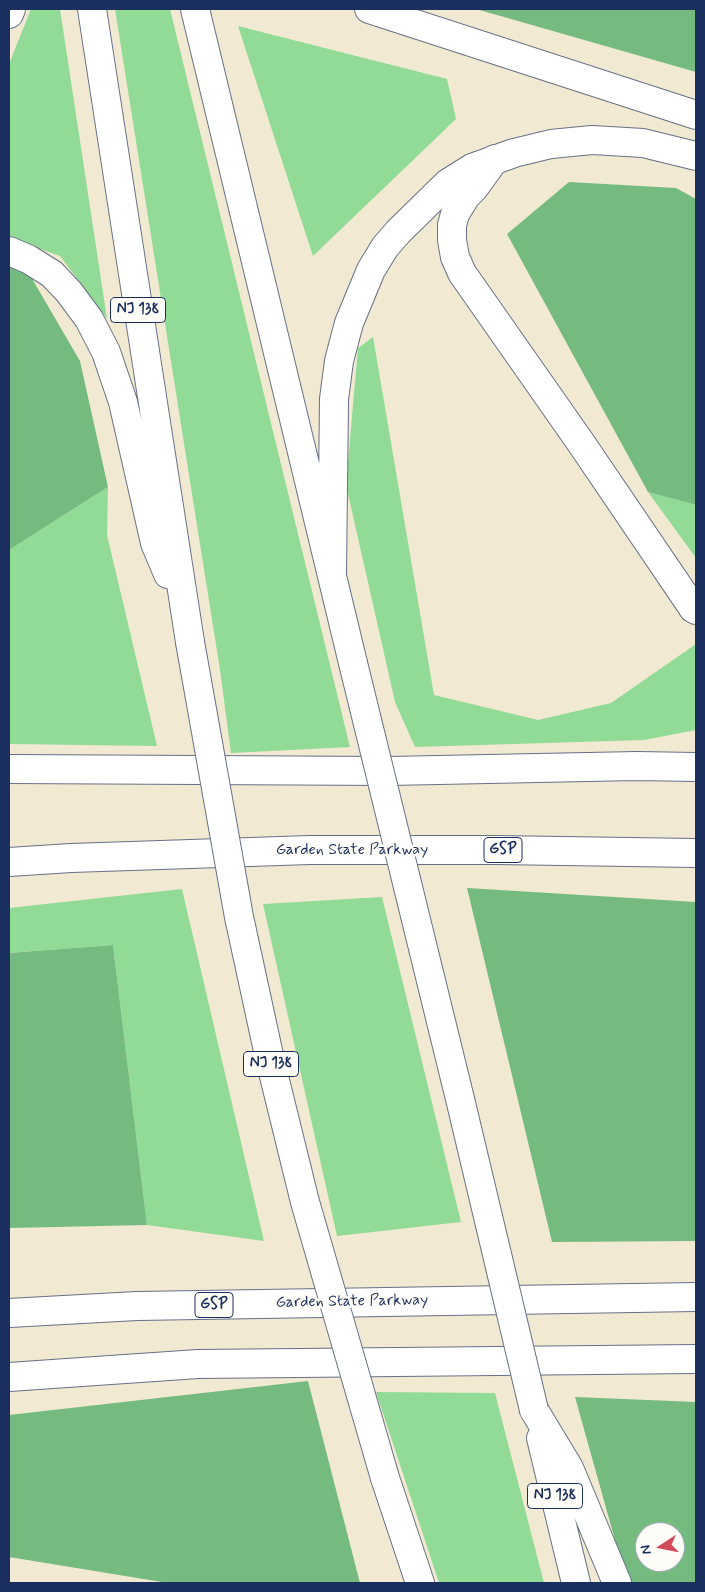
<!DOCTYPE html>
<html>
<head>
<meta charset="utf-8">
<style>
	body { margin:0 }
	#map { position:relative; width:705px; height:1592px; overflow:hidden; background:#f2e9d2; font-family:Mynerve,sans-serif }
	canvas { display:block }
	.frame { position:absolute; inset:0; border:10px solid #1b2f5e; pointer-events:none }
	.north { position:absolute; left:635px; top:1522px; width:50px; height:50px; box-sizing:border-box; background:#fdfcf7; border:1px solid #a3aaba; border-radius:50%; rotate:259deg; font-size:14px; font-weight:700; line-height:20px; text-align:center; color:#1b2f5e }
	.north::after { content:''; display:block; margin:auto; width:18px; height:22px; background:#d1495b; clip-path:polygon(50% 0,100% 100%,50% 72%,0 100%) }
</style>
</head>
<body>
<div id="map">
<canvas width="705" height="1592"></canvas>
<div class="frame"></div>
<div class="north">N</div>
</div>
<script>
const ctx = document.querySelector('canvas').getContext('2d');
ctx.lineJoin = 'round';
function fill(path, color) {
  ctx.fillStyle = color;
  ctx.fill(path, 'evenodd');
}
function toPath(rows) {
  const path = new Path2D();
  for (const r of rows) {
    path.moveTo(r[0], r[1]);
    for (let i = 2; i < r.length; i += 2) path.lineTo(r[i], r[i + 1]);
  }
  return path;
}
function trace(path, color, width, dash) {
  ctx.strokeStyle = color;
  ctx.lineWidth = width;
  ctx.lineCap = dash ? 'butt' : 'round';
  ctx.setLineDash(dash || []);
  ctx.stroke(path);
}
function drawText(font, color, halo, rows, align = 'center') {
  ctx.font = font + ' Mynerve,sans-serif';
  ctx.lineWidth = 5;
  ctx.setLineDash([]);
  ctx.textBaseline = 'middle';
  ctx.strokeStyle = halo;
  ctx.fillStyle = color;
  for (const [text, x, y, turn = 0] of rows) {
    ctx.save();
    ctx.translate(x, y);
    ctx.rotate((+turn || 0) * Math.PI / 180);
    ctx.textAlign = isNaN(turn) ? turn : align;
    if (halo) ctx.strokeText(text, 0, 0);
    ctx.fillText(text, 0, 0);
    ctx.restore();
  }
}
fill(toPath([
	[31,9,60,9,107,319,60,256,9,238,9,64],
	[115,9,170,9,350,747,231,753,220,670],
	[238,26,447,79,456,119,313,256],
	[373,337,434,695,538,720,611,703,696,644,696,730,644,740,415,747,395,702,346,485,358,348],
	[108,487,107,535,157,746,9,744,9,550],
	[648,492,696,505,696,558],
	[182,889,264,1241,147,1225,113,945,9,953,9,908],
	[382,897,461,1222,337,1236,263,904],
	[376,1392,495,1393,544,1583,439,1583]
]), '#92db97');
fill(toPath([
	[476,9,696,9,696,72],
	[569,182,676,188,696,199,696,505,648,492,507,234],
	[9,266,27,270,80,361,108,487,9,550],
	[467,888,696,902,696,1241,552,1242],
	[113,945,147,1225,9,1228,9,953],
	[308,1381,360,1583,293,1583,292,1582,168,1583,9,1557,9,1415],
	[575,1397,696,1402,696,1583,627,1583],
	[645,1532,675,1532,675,1562,645,1562]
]), '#75bb80');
const minor = toPath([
	[495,159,474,188,466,196,455,214,452,225,452,240,455,257,462,273,581,443,693,608]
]);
const highway = toPath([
	[92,9,190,642],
	[195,9,353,663],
	[369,9,696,115],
	[9,14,11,9],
	[9,251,28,259,52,274,69,292,89,319,106,352,123,402,155,543,168,574],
	[332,575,334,399,339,361,349,323,371,270,385,247,398,232,448,183,472,168,514,153,551,144,592,140,643,143,696,156],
	[693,608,696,610],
	[9,769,389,771,637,766,696,767],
	[9,862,71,858,310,850,496,850,696,853],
	[9,1313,137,1306,696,1297],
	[9,1377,198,1364,696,1359],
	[534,1410,569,1468,617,1583],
	[541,1438,576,1583],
	[385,1478,420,1583]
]);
trace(minor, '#667087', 30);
trace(highway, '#667087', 30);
trace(minor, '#fff', 28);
trace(highway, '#fff', 28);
const highwayBridge = toPath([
	[190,642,239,917,270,1060,305,1202,385,1478],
	[353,663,461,1103,534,1410]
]);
trace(highwayBridge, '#667087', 30, []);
trace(highwayBridge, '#fff', 28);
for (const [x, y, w] of [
	[138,310,55],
	[503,850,38],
	[271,1064,55],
	[214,1305,38],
	[555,1496,55]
]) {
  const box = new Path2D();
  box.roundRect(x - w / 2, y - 12.5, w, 25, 4);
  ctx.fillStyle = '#fdfcf7';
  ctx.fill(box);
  trace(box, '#1b2f5e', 1);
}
drawText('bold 15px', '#1b2f5e', null, [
	["NJ 138",138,310],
	["GSP",503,850],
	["NJ 138",271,1064],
	["GSP",214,1305],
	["NJ 138",555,1496]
]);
drawText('16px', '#1b2f5e', '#fdfcf7', [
	["Garden State Parkway",352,851],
	["Garden State Parkway",352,1302,-1]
]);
</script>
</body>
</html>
